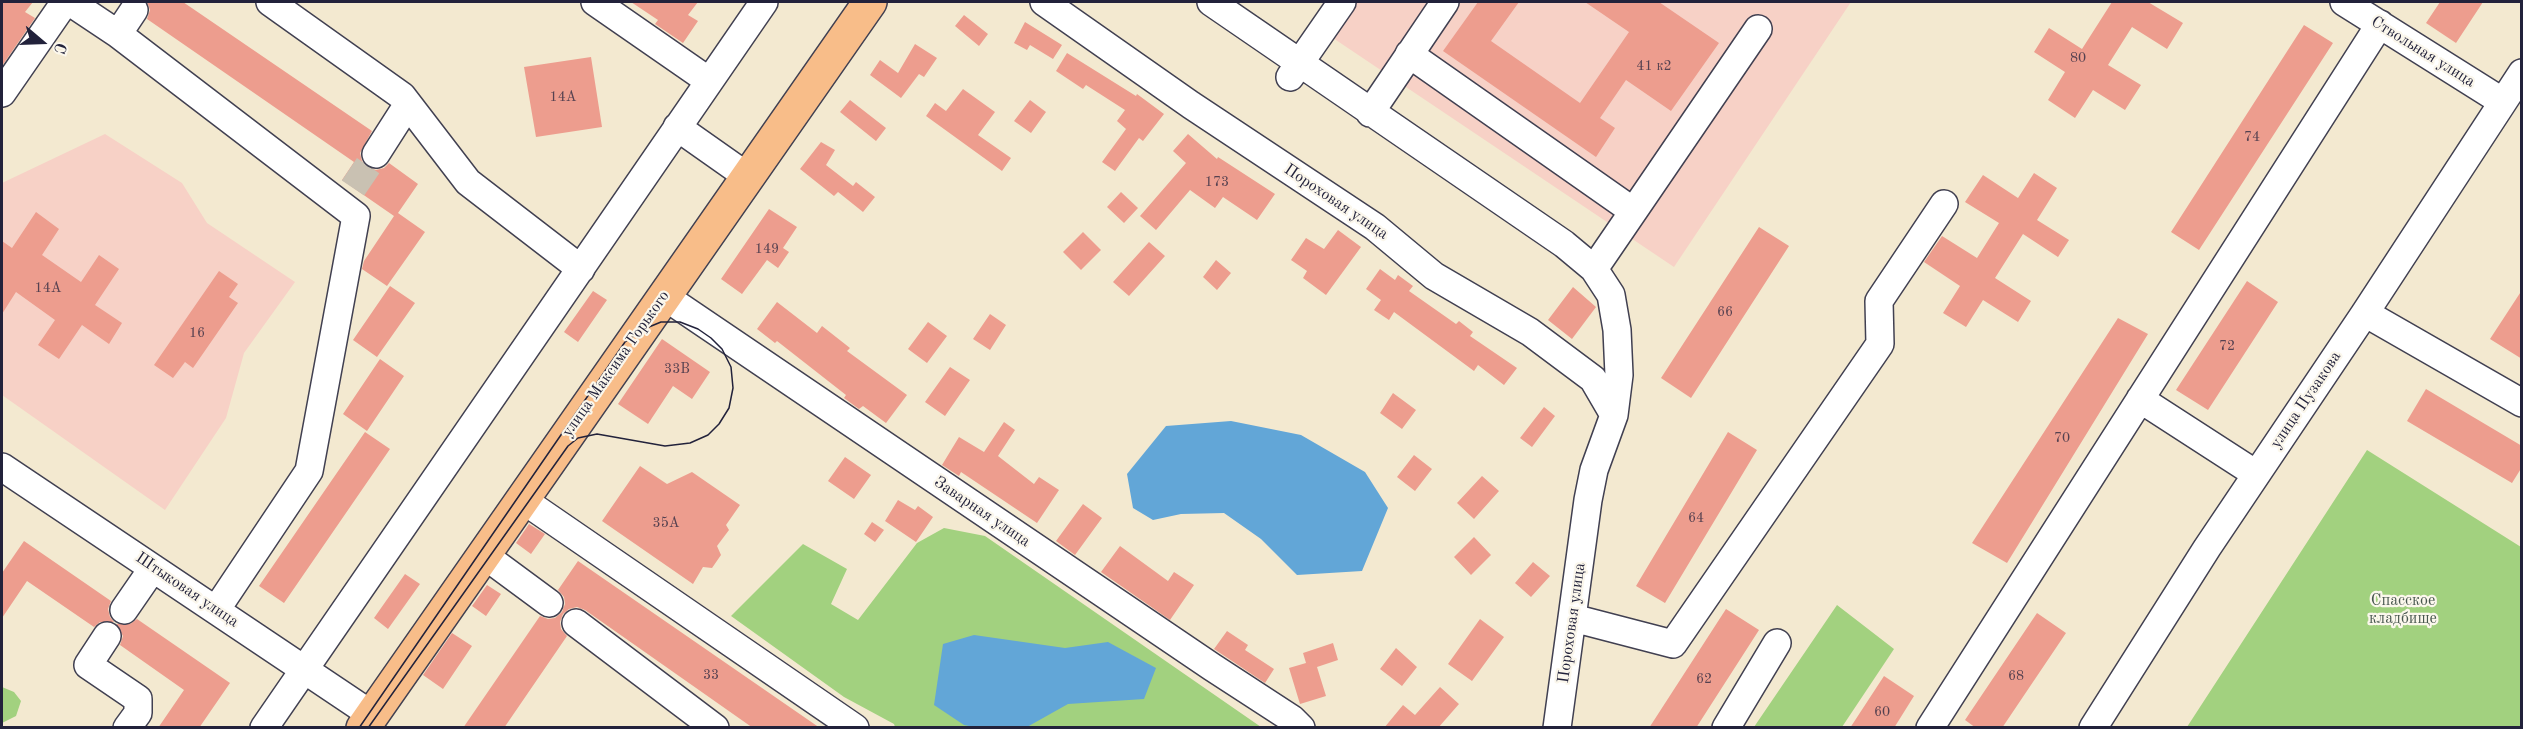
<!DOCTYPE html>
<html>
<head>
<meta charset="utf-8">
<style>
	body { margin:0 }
	#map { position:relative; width:2523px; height:729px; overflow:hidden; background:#f3e9d0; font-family:"Old Standard TT",serif }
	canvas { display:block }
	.frame { position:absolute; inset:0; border:3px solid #22223b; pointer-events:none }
	.north { position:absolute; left:12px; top:12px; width:60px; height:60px; -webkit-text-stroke:4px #fbf7ec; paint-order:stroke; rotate:109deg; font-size:16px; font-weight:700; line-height:24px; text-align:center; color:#22223b }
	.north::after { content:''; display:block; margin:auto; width:21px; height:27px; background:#22223b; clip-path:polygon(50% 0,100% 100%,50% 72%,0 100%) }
</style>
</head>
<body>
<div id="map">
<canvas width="2523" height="729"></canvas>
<div class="frame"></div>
<div class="north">С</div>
</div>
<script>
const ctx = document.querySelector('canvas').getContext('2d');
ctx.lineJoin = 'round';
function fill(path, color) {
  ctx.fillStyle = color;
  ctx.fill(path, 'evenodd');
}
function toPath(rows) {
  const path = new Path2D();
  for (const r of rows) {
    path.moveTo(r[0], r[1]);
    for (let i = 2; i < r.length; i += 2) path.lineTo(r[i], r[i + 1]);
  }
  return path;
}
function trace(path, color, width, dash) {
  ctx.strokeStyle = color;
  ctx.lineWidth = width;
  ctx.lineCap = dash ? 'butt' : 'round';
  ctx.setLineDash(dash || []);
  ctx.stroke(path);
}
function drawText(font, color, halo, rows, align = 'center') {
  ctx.font = font + ' "Old Standard TT",serif';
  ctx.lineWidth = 4.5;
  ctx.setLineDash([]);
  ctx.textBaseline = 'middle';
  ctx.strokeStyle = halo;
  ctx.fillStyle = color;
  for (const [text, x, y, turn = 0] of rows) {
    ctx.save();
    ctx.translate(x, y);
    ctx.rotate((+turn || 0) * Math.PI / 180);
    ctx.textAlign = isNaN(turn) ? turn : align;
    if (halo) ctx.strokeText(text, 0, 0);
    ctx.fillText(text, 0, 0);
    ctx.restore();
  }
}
fill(toPath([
	[1353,2,1851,2,1674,267,1330,36],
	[105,134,182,183,207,223,295,282,244,353,226,418,165,510,2,395,2,183]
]), '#f7d1c6');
fill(toPath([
	[2367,450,2521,547,2521,727,2187,727],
	[944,528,985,536,1261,727,895,727,894,724,844,697,731,616,803,544,847,569,831,604,858,620,917,543],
	[1837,605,1894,649,1842,727,1754,727],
	[2,687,14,692,21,701,16,716,2,723]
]), '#a2d17f');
fill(toPath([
	[1231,421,1301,435,1365,472,1388,508,1362,571,1297,575,1261,539,1224,513,1181,514,1153,520,1133,508,1127,474,1166,426],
	[974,635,1065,648,1108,642,1156,668,1144,699,1068,704,1027,727,974,727,964,725,934,705,943,644]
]), '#62a6d7');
fill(toPath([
	[2,2,33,2,25,12,35,18,2,66],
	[147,2,183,2,372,131,360,153,362,161,367,167,376,170,384,168,389,163,418,184,398,213,425,232,387,286,362,269,364,261,394,216,342,180,354,162,147,19,150,10],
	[631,2,698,2,688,15,698,21,683,43,655,24,658,20],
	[1478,2,1519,2,1491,41,1580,103,1629,32,1585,2,1659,2,1719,43,1671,111,1626,80,1600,118,1615,128,1596,157,1443,51],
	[2112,2,2148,2,2183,23,2167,49,2132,27,2108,65,2141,85,2125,110,2093,90,2075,118,2048,100,2065,72,2034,52,2049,28,2082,49],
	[2440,2,2483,2,2456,43,2426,23],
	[964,15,988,34,979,46,955,26],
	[1025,22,1062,45,1053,59,1030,45,1027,50,1014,43],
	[2304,25,2333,43,2199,250,2171,232],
	[915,44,937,58,924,77,919,74,901,98,870,75,880,60,898,73],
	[1067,53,1136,96,1137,94,1164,114,1143,141,1139,138,1115,171,1102,162,1126,129,1117,121,1125,110,1086,85,1083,89,1056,71],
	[591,57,602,127,536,137,524,67],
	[963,89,995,112,978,135,1011,158,1002,171,926,116,935,103,946,111],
	[850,100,886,128,876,141,840,112],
	[1030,100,1046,112,1031,133,1014,121],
	[1188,134,1217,159,1218,157,1275,194,1257,220,1223,197,1215,208,1190,190,1156,230,1140,216,1186,163,1173,151],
	[821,142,835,150,826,165,853,186,856,182,875,197,863,212,838,192,834,196,800,169],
	[2034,173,2057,188,2037,220,2069,240,2058,257,2023,234,1995,278,2031,301,2018,322,1983,300,1966,327,1943,313,1960,286,1924,262,1942,236,1977,258,1999,223,1965,202,1983,175,2018,198],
	[1121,192,1138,208,1124,223,1107,207],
	[769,209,797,227,783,248,789,252,778,268,767,260,742,294,721,279],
	[36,212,59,229,42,255,81,282,99,255,119,269,95,305,122,323,109,344,82,325,59,359,38,345,55,320,16,292,2,314,2,241,12,248],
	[1759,227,1789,246,1691,398,1661,378],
	[1338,230,1361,247,1326,295,1303,278,1307,271,1291,260,1306,238,1324,249],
	[1083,232,1101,250,1081,270,1063,252],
	[1149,242,1165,256,1129,296,1113,282],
	[1216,260,1231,273,1217,290,1203,277],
	[1380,269,1395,280,1398,275,1413,286,1409,291,1456,324,1459,321,1473,332,1470,336,1517,368,1504,385,1478,365,1474,371,1394,312,1389,320,1374,310,1381,300,1366,289],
	[219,271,238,284,229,297,238,303,193,368,185,362,173,378,154,365],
	[2247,281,2278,302,2208,410,2176,390],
	[390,286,415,303,377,357,353,340],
	[1573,287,1596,307,1572,339,1548,320],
	[2522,290,2522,359,2490,339],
	[593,291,607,300,578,342,564,332],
	[777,302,817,333,822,326,850,348,847,351,907,395,886,423,863,406,859,409,844,398,846,395,777,341,775,343,757,329],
	[990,314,1006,325,990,350,973,339],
	[2118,318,2148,334,2007,563,1972,543],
	[928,322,947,336,927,363,908,349],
	[662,339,710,372,692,399,673,386,648,424,618,404],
	[380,359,404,376,367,431,343,414],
	[950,367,970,380,945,416,925,402],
	[2426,389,2522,446,2522,467,2512,483,2407,421],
	[1393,393,1416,410,1402,429,1380,413],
	[1544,407,1555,416,1532,447,1520,438],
	[1004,422,1015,430,998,456,1034,484,1039,477,1059,490,1037,523,961,472,959,476,942,465,959,437,984,452],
	[365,432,390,449,284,603,259,586],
	[1728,432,1757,450,1665,603,1636,586],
	[1414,455,1432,469,1415,491,1397,477],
	[845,457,871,475,854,499,828,481],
	[640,466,667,484,692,472,740,505,726,525,729,530,717,546,721,555,712,568,703,567,693,584,602,521],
	[1482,476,1499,491,1474,519,1457,503],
	[898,500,915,510,918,506,933,517,916,542,885,521],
	[1083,504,1102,518,1075,555,1056,541],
	[872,522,884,530,875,542,864,534],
	[529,524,545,534,531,554,516,543],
	[1474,537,1491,555,1471,575,1454,557],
	[24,541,111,601,108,609,110,617,114,622,100,622,94,627,27,581,2,618,2,573],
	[1120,546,1168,581,1174,572,1194,585,1170,620,1101,572],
	[578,561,820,728,753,728,585,610,577,607,569,609,563,614,560,622,561,629,567,636,504,728,463,728,540,616,548,619,555,618,562,612,565,604,564,597,558,590],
	[1533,562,1550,576,1531,597,1515,583],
	[405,574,420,584,388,629,374,618],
	[487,585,501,594,486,616,472,606],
	[1726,609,1759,630,1696,728,1649,728],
	[2037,613,2066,633,2002,728,1976,728,1965,720],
	[137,619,230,683,199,728,158,728,184,690,120,645,123,636,116,624,130,624],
	[1480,619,1504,637,1472,681,1448,664],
	[1227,631,1248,645,1245,650,1274,669,1265,683,1214,649],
	[452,633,472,646,443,689,423,675],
	[1333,643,1338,660,1317,667,1326,696,1300,704,1289,668,1306,663,1303,653],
	[1396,648,1417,667,1402,686,1380,669],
	[1884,676,1914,696,1894,728,1850,728],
	[1440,687,1459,704,1438,728,1384,728,1403,705,1415,715]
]), '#ed9d8e');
trace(toPath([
	[353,188,376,154]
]), '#c9c1b2', 27, [27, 14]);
const minor = toPath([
	[70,2,118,34,356,216,309,471,216,610],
	[270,2,402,96,468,182,581,269],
	[595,2,709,81],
	[1044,2,1191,105,1375,227,1434,276,1530,332,1593,379,1614,415],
	[1211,2,1564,244,1594,269,1611,295,1617,330,1619,375,1614,415,1594,470,1588,500,1557,728],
	[2344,2,2503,102],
	[118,34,134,10],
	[1409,54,1633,211],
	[1290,77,1342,2],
	[2,93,65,2],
	[1370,113,1445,2],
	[677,127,748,177],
	[376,154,408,104],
	[1594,269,1758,29],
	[664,296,1212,667,1292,719,1301,728],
	[2365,313,2522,403],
	[2140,399,2256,474],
	[2,467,372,715],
	[523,500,855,728],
	[484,555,549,603],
	[124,610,153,568],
	[1573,618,1673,644,1880,344,1879,301,1944,204],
	[576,623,715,728],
	[107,636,88,665,138,699,138,713,127,728],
	[264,728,764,2],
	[1726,728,1777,643],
	[1930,728,2380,24],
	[2093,728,2207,548,2365,313,2522,73]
]);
const major = toPath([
	[363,728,870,2]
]);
trace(minor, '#414051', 30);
trace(major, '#414051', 36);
trace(minor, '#fff', 27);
trace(major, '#f8bd89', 33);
trace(toPath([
	[359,728,625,342,644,329,661,322,680,322,698,329,711,338,722,349,731,367,733,388,729,408,719,424,708,435,690,443,665,446,597,434,578,438,568,446,368,728]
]), '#22223b', 1.5);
drawText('14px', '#554150', null, [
	["80",2078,58],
	["41 к2",1654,66],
	["14А",563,97],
	["74",2252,137],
	["173",1217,182],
	["149",767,249],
	["14А",48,288],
	["66",1725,312],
	["16",197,333],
	["72",2227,346],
	["33В",677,369],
	["70",2062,438],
	["64",1696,518],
	["35А",666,523],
	["33",711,675],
	["68",2016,676],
	["62",1704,679],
	["60",1882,712]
]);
drawText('16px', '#22223b', '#fbf7ec', [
	["Ствольная улица",2423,52,32],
	["Пороховая улица",1336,202,34],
	["улица Максима Горького",616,364,-55],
	["улица Пузакова",2306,400,-56],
	["Заварная улица",982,512,34],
	["Штыковая улица",187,590,34],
	["Пороховая улица",1572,623,-82]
]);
drawText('16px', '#48574f', '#fbf7ec', [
	["Спасское",2403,601],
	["кладбище",2403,619]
]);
</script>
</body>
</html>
